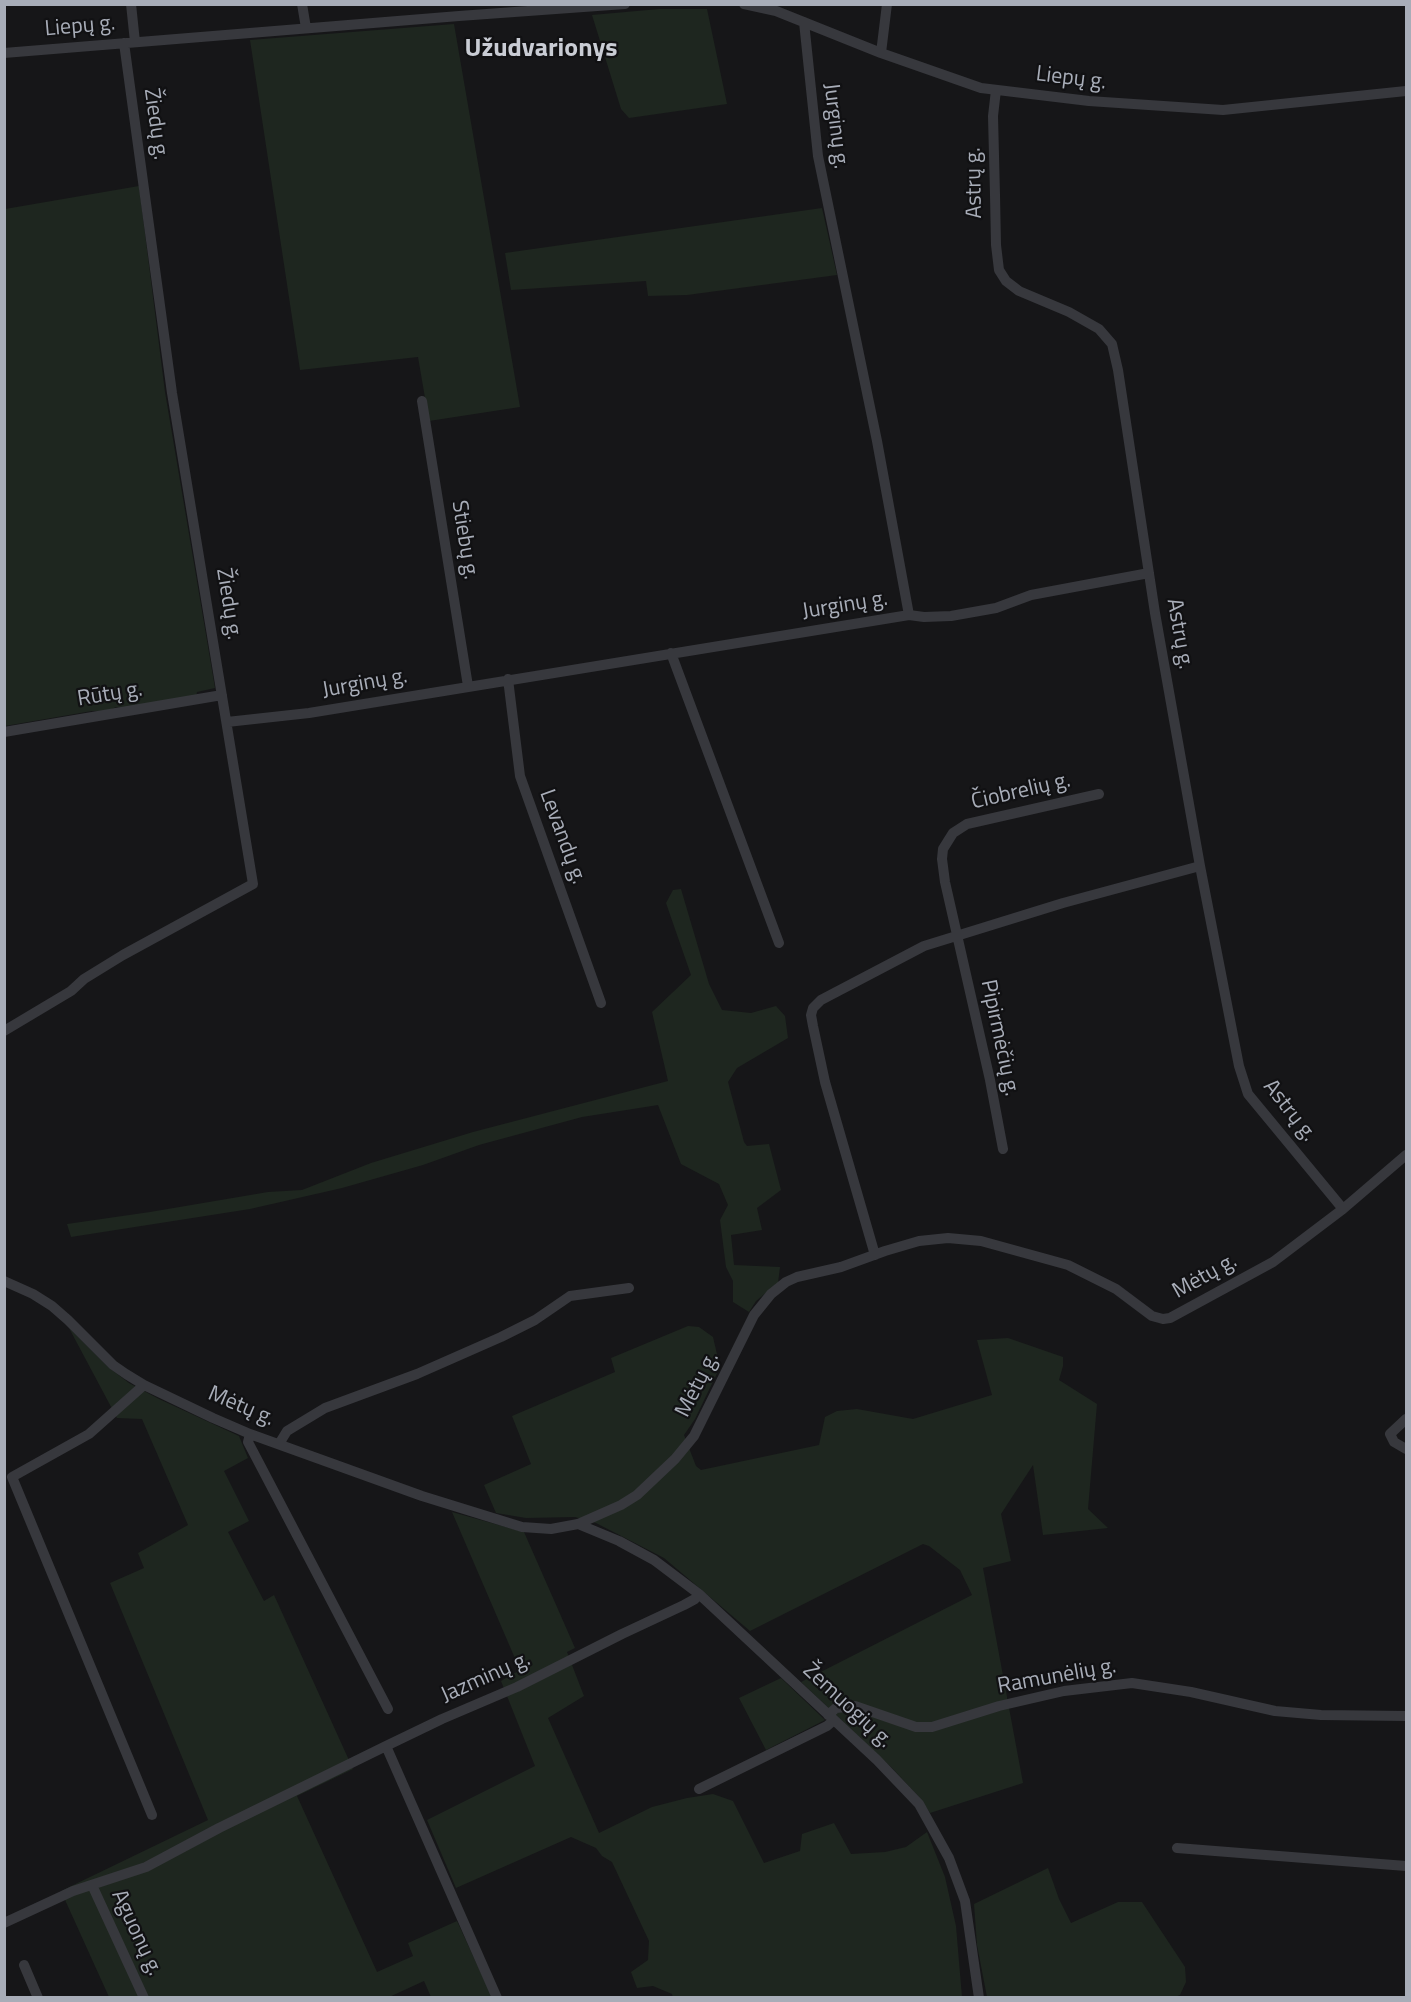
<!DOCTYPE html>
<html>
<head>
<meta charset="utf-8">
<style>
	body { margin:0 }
	#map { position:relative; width:1411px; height:2002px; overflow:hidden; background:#161618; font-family:"Titillium Web",sans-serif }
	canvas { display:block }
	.frame { position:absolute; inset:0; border:6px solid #a8adb8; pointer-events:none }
</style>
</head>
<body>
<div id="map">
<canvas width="1411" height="2002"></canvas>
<div class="frame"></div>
</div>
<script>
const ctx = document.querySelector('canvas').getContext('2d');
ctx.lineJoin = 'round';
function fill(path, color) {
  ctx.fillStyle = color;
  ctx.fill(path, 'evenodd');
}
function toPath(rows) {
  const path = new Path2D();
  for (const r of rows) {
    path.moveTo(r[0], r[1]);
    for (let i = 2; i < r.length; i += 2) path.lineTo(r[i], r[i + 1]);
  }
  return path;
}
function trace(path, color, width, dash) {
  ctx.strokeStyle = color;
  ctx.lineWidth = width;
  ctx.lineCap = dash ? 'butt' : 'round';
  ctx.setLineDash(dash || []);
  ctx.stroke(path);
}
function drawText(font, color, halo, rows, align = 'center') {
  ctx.font = font + ' "Titillium Web",sans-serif';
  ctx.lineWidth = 4.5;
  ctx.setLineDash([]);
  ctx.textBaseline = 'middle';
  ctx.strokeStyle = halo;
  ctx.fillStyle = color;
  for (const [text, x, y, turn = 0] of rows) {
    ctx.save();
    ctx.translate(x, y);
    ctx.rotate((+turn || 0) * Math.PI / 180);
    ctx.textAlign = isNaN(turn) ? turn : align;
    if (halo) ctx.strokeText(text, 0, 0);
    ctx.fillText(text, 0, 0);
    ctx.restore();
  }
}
fill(toPath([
	[659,9,707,9,727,104,629,118,621,109,592,15],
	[454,24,520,407,429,421,418,357,300,370,250,40],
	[139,186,165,392,215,688,197,692,196,698,122,708,116,707,107,711,92,711,5,726,5,209],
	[822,208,837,275,687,295,648,296,646,281,511,290,505,253],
	[681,889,709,984,722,1010,751,1013,776,1006,785,1016,788,1038,737,1068,728,1082,744,1142,747,1146,769,1144,781,1190,757,1208,762,1230,731,1235,734,1265,780,1267,778,1283,756,1301,749,1312,733,1302,733,1281,726,1267,720,1220,728,1205,719,1184,681,1164,658,1105,582,1117,479,1145,423,1165,342,1188,250,1209,71,1237,67,1224,150,1212,268,1192,302,1190,371,1163,473,1132,668,1081,652,1012,691,975,666,903,673,890],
	[688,1326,699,1327,713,1337,720,1367,695,1419,684,1435,696,1466,701,1470,819,1445,825,1417,837,1411,857,1409,913,1419,992,1395,977,1340,1008,1338,1063,1357,1063,1366,1059,1380,1097,1404,1088,1509,1108,1528,1043,1535,1033,1465,1001,1514,1011,1561,983,1568,1023,1783,930,1813,919,1797,892,1768,801,1682,972,1595,960,1570,929,1546,923,1544,750,1631,664,1558,596,1523,575,1517,526,1518,496,1513,484,1485,531,1464,512,1416,615,1372,611,1358],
	[69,1328,108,1367,129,1383,159,1399,239,1436,248,1458,224,1471,249,1521,228,1532,264,1601,274,1595,353,1769,297,1796,377,1972,413,1956,408,1943,457,1921,492,1997,431,1997,424,1981,387,1998,109,1997,61,1891,208,1820,110,1583,144,1568,138,1553,188,1525,142,1419,117,1418],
	[452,1512,524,1532,575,1648,567,1652,584,1696,548,1718,599,1833,652,1807,687,1798,713,1794,733,1801,764,1863,800,1851,802,1834,834,1823,851,1854,885,1852,906,1847,927,1832,945,1877,956,1926,962,1997,673,1998,672,1994,653,1986,637,1988,631,1972,648,1960,649,1941,612,1862,602,1856,596,1848,571,1837,456,1888,427,1820,535,1766,501,1681,520,1670],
	[781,1678,825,1720,766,1750,739,1698],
	[1048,1868,1059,1899,1071,1923,1118,1902,1142,1902,1185,1967,1186,1982,1180,1995,1175,1997,987,1997,977,1945,974,1904]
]), '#1e261f');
trace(toPath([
	[131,4,135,42],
	[302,4,306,28],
	[744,4,776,11,881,53,981,88,1089,101,1223,110,1406,91],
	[4,53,459,16,625,4],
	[881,53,887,4],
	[996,90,993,116,995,195,996,245,999,270,1006,281,1019,291,1069,312,1099,329,1112,344,1118,370,1155,613,1200,866,1239,1066,1248,1094,1343,1209],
	[422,401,468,686],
	[909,615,924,617,951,616,996,608,1031,595,1149,573],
	[671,653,779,943],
	[508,679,520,776,601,1003],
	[227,722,309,713,909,615,877,441,818,156,804,22],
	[4,732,222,695],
	[4,1031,71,991,84,979,123,955,253,884,172,393,124,43],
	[1003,1149,990,1080,945,882,942,859,943,849,953,833,967,824,1099,794],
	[875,1255,825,1082,813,1026,811,1015,813,1008,821,1000,924,946,1063,903,1200,866],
	[4,1281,33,1294,52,1306,68,1320,113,1365,126,1374,144,1385,213,1418,250,1434,422,1496,522,1527,551,1529,578,1524,621,1505,637,1495,675,1459,694,1436,754,1315,771,1294,786,1282,797,1277,841,1267,885,1251,919,1241,948,1238,981,1241,1068,1265,1116,1289,1152,1316,1163,1319,1170,1318,1273,1262,1343,1209,1406,1155],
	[144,1385,89,1434,12,1477,152,1815],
	[1406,1419,1390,1434,1394,1442,1406,1449],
	[250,1434,248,1442,388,1709],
	[279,1444,287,1431,325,1408,417,1374,501,1337,535,1320,570,1296,629,1288],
	[578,1524,619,1541,654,1560,699,1594,877,1760,919,1804,949,1858,965,1901,979,1998],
	[828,1715,836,1708,855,1706,916,1727,932,1727,999,1706,1064,1691,1132,1683,1191,1692,1275,1711,1321,1715,1406,1716],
	[386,1746,497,1998],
	[699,1789,827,1726,834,1720],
	[1177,1848,1406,1866],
	[92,1885,144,1998],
	[4,1923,73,1891,146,1867,219,1828,386,1746,442,1719,517,1687,622,1634,684,1605,695,1599,699,1594],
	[24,1965,38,1998]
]), '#37383d', 10);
drawText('22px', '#a8adb8', '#111113', [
	["Liepų g.",80,27,-5],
	["Liepų g.",1071,79,7],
	["Žiedų g.",155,124,82],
	["Jurginų g.",835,126,83],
	["Astrų g.",975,183,-91],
	["Stiebų g.",464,540,81],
	["Žiedų g.",228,604,81],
	["Jurginų g.",845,606,-9],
	["Astrų g.",1179,634,80],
	["Jurginų g.",365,684,-10],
	["Rūtų g.",110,695,-9],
	["Čiobrelių g.",1021,792,-13],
	["Levandų g.",562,837,70],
	["Pipirmėčių g.",999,1038,78],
	["Astrų g.",1289,1111,52],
	["Mėtų g.",1205,1277,-29],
	["Mėtų g.",698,1385,-63],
	["Mėtų g.",241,1407,23],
	["Ramunėlių g.",1057,1677,-10],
	["Jazminų g.",486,1678,-24],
	["Žemuogių g.",847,1706,43],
	["Aguonų g.",136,1933,65]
]);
drawText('bold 26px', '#c9ccd4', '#111113', [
	["Užudvarionys",541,50]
]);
</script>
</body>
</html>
